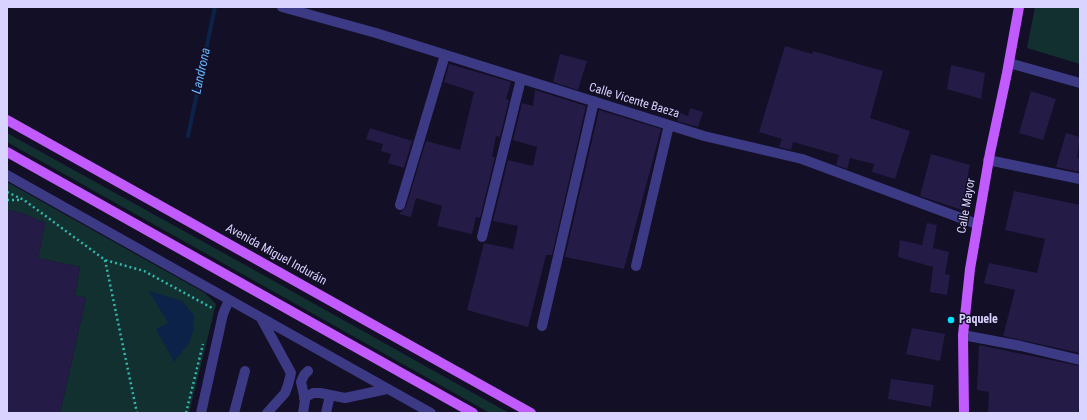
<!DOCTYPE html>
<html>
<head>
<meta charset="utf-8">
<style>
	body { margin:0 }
	#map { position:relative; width:1087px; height:420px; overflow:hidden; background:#130f26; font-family:"Roboto Condensed",sans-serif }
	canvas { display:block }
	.frame { position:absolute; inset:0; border:8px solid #d9d4ff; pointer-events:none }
</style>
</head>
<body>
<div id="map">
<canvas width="1087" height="420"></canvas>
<div class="frame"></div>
</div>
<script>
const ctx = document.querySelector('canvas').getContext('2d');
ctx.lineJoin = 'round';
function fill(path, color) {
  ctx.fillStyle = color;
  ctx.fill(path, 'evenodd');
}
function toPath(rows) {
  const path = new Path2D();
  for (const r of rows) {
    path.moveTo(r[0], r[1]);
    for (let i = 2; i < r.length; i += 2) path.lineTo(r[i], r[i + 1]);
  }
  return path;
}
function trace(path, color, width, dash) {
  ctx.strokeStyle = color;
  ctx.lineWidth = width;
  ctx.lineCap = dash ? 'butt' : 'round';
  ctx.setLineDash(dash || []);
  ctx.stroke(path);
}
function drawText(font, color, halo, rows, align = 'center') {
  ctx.font = font + ' "Roboto Condensed",sans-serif';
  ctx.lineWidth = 3;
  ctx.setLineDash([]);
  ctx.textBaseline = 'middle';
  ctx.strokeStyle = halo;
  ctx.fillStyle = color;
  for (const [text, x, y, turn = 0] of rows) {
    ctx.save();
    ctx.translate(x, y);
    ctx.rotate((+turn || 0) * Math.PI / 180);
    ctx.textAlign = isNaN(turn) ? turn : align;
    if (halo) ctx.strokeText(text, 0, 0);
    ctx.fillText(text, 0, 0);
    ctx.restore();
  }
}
fill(toPath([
	[1035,7,1080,7,1080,64,1027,48],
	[7,133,247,266,509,413,490,413,7,142],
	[7,182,205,293,216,304,189,413,60,413,86,298,75,295,80,267,38,258,45,223,22,213,7,210]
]), '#12302f');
fill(toPath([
	[149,291,182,301,194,315,193,332,189,343,174,362,156,329,168,323]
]), '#0c2248');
trace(toPath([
	[188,136,215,7]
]), '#0c2248', 4);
fill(toPath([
	[785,46,812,54,813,51,883,71,870,118,910,131,895,179,872,172,874,164,850,158,847,169,836,165,839,155,793,142,791,150,779,147,782,139,759,132],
	[560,54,587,61,578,90,553,82],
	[449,64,511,82,506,99,509,100,500,137,496,136,492,157,495,157,480,218,476,217,472,234,437,226,442,206,416,198,411,217,399,214,406,207,426,141,460,150,474,92,444,82],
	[951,65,985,73,981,99,947,89],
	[535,90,586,106,552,255,546,255,528,327,467,310,484,243,513,249,518,226,493,221,508,160,533,166,537,147,513,140,522,103,533,106],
	[1031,91,1056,99,1043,140,1019,133],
	[690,108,703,112,698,127,677,121,680,113,688,116],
	[599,110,661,129,624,269,565,257],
	[370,128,412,141,404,168,388,163,391,154,381,151,383,144,366,139],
	[1066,133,1080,137,1077,158,1080,158,1080,172,1056,167],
	[931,154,970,165,965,188,970,190,967,206,962,210,920,196],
	[1014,191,1080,205,1080,353,1003,336,1015,290,984,283,989,263,1037,273,1045,239,1005,230],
	[7,210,22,213,45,223,38,258,80,267,75,295,86,298,60,413,7,413],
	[927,223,937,225,933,248,949,252,945,274,950,275,947,295,930,292,933,267,898,257,900,240,922,245],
	[912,328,945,334,940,361,906,354],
	[979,345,1080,366,1080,403,1078,413,988,413,989,392,977,390],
	[891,379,934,385,931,407,888,399]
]), '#241b47');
trace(toPath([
	[7,192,24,200,105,260,144,271,214,309],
	[7,200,22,200],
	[105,260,137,413],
	[186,413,203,344]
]), '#2fb8b0', 2.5, [2, 3]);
trace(toPath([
	[282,7,376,33,704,136,802,159,977,224],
	[1009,63,1080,83],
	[988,160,1080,179],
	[7,175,431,413],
	[400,205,445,55],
	[482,237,521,79],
	[636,266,669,125],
	[261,318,291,373,288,385,285,393,267,413],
	[542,326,594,101],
	[963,335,1021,346,1080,360],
	[304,398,313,393,320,393,345,398,387,389],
	[201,413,223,314,229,300],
	[234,413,245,371],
	[303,413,305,400,301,382,304,375,308,371],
	[326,413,330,395]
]), '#3d3a85', 10);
trace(toPath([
	[7,120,531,413],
	[7,152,473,413],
	[964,413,963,335,970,269,990,153,1007,73,1019,7]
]), '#c25bff', 10);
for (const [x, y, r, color] of [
	[951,320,4,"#00e5ff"]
]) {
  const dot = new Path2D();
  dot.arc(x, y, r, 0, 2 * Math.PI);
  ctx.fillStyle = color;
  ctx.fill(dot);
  trace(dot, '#130f26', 1.5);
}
drawText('12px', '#d9d4ff', '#130f26', [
	["Calle Vicente Baeza",634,101,17],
	["Calle Mayor",967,206,-80],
	["Avenida Miguel Induráin",276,255,29]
]);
drawText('bold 12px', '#d9d4ff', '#130f26', [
	["Paquele",959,320]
], 'left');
drawText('italic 13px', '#62b6ff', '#130f26', [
	["Landrona",202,71,-78]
]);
</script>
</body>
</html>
